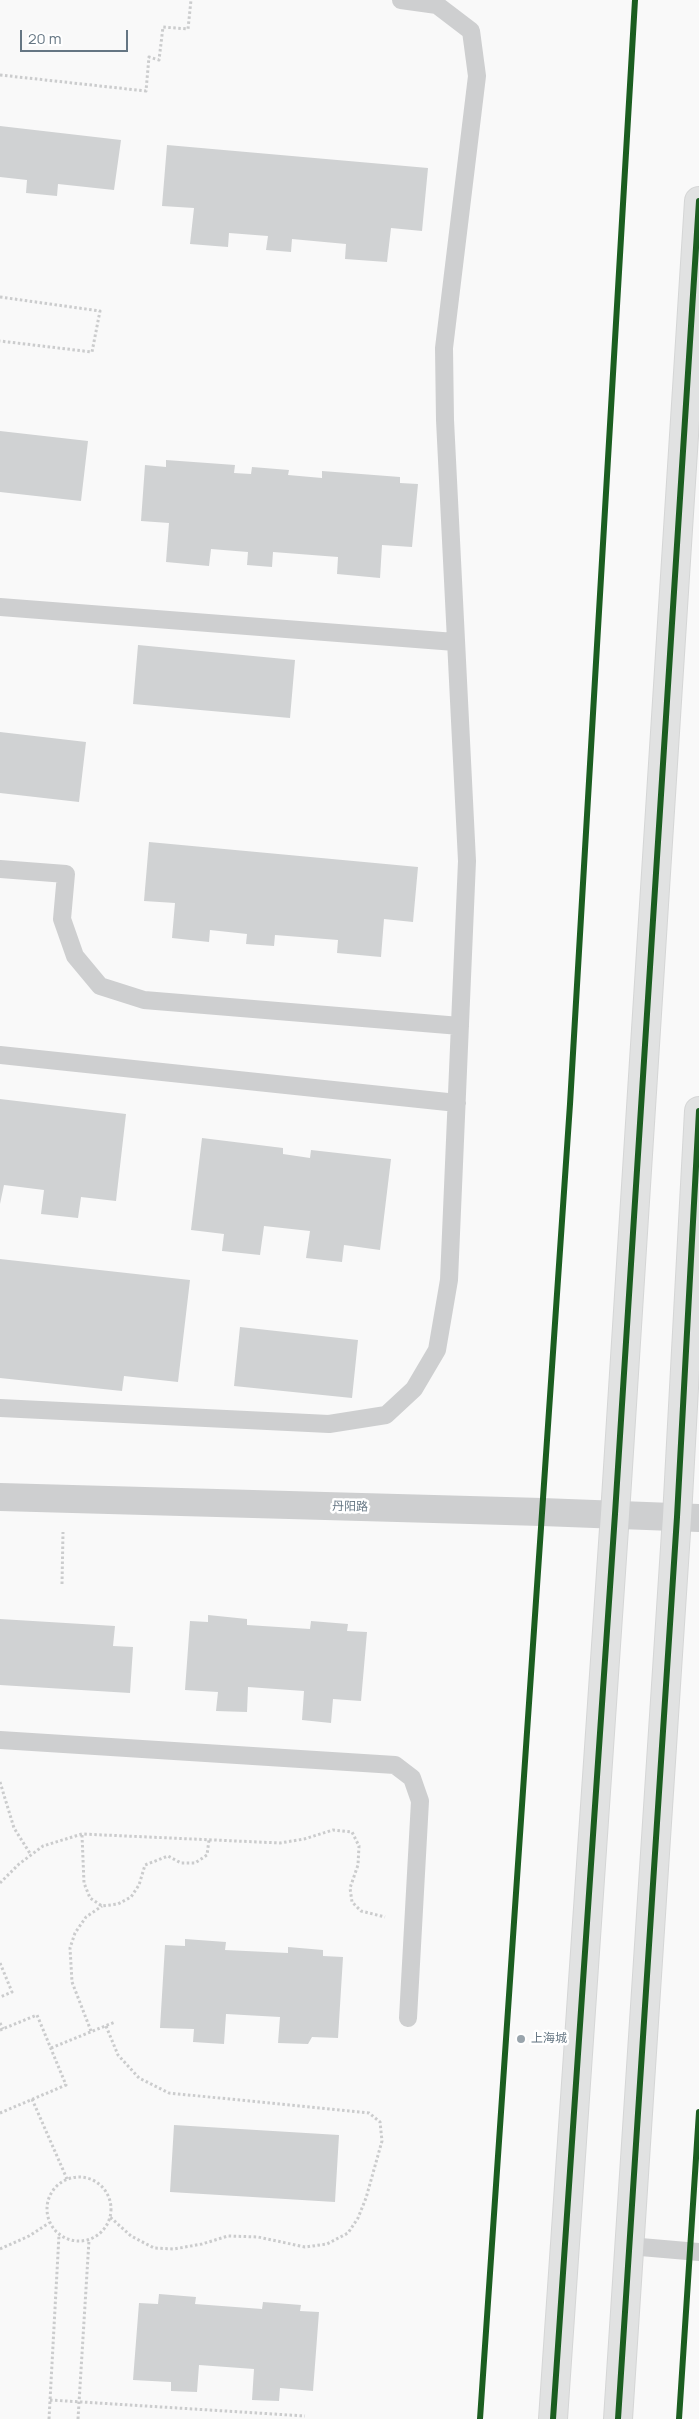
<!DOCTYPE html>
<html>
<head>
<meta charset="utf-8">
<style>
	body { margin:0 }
	#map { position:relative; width:699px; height:2419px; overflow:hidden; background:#f9f9f9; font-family:Manrope,sans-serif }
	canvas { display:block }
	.scale { position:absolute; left:20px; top:30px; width:108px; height:22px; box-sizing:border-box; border:2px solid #657683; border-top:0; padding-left:6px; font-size:15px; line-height:18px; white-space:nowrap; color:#657683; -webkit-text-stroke:4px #fff; paint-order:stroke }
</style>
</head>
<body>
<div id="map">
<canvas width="699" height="2419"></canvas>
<div class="scale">20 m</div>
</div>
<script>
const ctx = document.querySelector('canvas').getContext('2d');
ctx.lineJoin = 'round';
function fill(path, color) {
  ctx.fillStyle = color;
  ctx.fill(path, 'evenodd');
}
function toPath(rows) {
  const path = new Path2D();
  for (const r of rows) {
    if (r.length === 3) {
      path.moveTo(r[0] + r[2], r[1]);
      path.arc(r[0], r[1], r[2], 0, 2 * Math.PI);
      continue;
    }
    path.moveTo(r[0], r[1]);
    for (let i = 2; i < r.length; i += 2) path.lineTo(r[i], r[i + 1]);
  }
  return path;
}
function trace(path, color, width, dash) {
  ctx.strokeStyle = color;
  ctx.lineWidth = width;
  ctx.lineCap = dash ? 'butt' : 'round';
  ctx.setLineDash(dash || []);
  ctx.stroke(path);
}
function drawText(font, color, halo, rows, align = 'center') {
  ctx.font = font + ' Manrope,"Noto Sans SC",sans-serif';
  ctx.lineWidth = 5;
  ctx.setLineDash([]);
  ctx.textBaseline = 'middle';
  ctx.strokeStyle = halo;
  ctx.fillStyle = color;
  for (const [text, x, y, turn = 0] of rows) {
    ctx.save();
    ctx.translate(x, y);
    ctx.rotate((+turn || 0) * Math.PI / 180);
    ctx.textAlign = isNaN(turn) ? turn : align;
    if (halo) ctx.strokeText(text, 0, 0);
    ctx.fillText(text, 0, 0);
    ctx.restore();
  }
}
fill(toPath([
	[0,126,121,140,114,190,58,184,57,196,26,193,27,180,0,177],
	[167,145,428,168,422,231,391,228,387,262,345,259,346,244,292,239,291,252,266,250,268,236,229,233,228,247,190,244,194,208,162,206],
	[0,431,88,441,81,501,0,492],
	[166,460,235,465,234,473,251,474,252,467,289,470,288,475,322,478,322,471,400,477,400,483,418,484,412,547,382,545,380,578,337,574,338,557,273,552,272,567,247,565,248,552,211,549,209,566,166,562,169,523,141,521,145,465,166,467],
	[138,645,295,660,290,718,133,704],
	[0,732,86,742,79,802,0,793],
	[149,842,418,867,413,922,384,919,381,957,337,953,338,940,275,935,274,946,246,944,247,934,210,930,209,942,172,938,175,903,144,901],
	[0,1099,126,1114,116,1201,81,1197,78,1218,41,1214,44,1190,4,1185,0,1204],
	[202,1138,283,1148,283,1154,310,1158,311,1150,391,1159,380,1250,344,1245,342,1262,306,1258,310,1231,264,1226,260,1255,222,1251,224,1234,191,1230],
	[0,1259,190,1280,178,1382,124,1376,122,1391,0,1378],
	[240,1327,358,1340,352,1398,234,1386],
	[208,1615,247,1619,247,1625,310,1629,311,1621,348,1624,347,1631,367,1632,361,1701,333,1699,331,1723,302,1720,304,1691,248,1687,247,1712,216,1711,218,1692,185,1690,190,1621,208,1622],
	[0,1619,115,1626,113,1646,133,1647,130,1693,0,1685],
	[185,1939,226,1942,225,1950,288,1953,288,1947,323,1950,323,1956,343,1957,338,2038,312,2037,308,2044,278,2043,280,2017,226,2014,224,2044,193,2042,194,2029,160,2028,165,1945,185,1946],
	[174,2125,339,2135,335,2202,170,2192],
	[159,2294,196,2297,195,2304,262,2309,263,2302,301,2305,300,2311,319,2312,313,2391,280,2388,279,2401,252,2400,254,2369,199,2365,197,2392,171,2391,171,2382,133,2380,139,2303,158,2304]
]), '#d0d2d3');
const trunk = toPath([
	[553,2419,615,1514,699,201],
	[618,2419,677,1517,699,1111]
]);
trace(trunk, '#d5d6d6', 30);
trace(toPath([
	[0,75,146,91,149,57,159,60,163,27,188,29,191,0],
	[0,297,100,311,92,352,0,341],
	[62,1584,63,1532],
	[0,1782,14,1828,31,1855],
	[82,1835,84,1883,90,1898,102,1906,118,1904,131,1897,139,1885,145,1865,168,1856,181,1863,195,1863,207,1855,209,1840],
	[0,1883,19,1864,43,1846,82,1834,280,1843,304,1839,333,1830,352,1832,359,1846,358,1865,350,1888,352,1902,361,1911,385,1917],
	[0,1963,12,1992,0,1997],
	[0,2023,3,2029],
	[106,2026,118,2055,139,2078,169,2093,369,2113,380,2122,382,2141,366,2198,358,2218,348,2233,327,2244,305,2247,258,2237,228,2236,202,2244,174,2249,154,2248,131,2236,110,2217],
	[0,2030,37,2015,66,2085,0,2113],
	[91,2031,72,1982,70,1948,75,1933,86,1917,102,1906],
	[51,2048,115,2022],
	[32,2099,67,2179],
	[79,2209,32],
	[0,2249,29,2236,49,2223],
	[50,2400,305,2416],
	[49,2419,59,2235],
	[78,2419,89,2240]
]), '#cbcccd', 3, [2.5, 2.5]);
trace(toPath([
	[0,607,455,642],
	[0,869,66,874,62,919,75,956,100,986,144,1000,460,1026],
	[0,1055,457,1103],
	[0,1408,329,1424,386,1415,414,1389,437,1350,449,1280,467,861,445,420,444,348,477,76,471,31,437,5,401,0],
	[0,1740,395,1765,412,1778,420,1801,408,2018],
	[629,2246,699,2252]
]), '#cecfd0', 18);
trace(toPath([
	[0,1497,542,1512,699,1518]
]), '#cecfd0', 28);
trace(trunk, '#e1e2e2', 28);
trace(toPath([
	[480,2419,570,1104,635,0],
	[553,2419,615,1514,699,201],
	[618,2419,677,1517,699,1111],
	[679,2419,699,2112]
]), '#1b5e20', 6);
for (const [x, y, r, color] of [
	[521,2039,5,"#99a4ac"]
]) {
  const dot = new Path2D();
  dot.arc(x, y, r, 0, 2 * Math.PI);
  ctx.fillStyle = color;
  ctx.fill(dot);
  trace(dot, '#fff', 2);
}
drawText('12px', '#657683', '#fff', [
	["丹阳路",350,1507,1]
]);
drawText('12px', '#657683', '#fff', [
	["上海城",531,2039]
], 'left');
</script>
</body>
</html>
